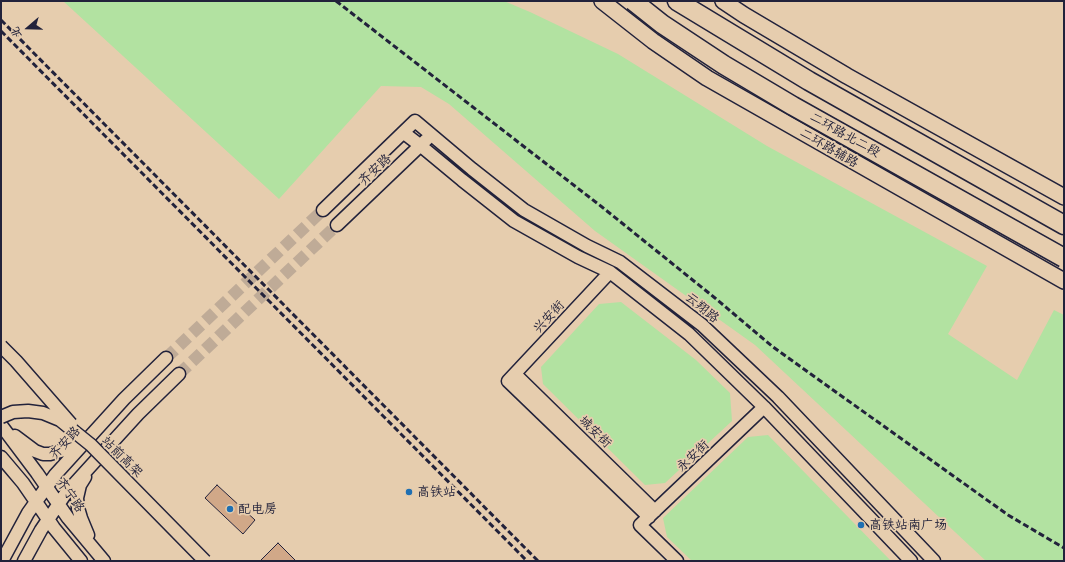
<!DOCTYPE html>
<html>
<head>
<meta charset="utf-8">
<style>
	body { margin:0 }
	#map { position:relative; width:1065px; height:562px; overflow:hidden; background:#e6cdae; font-family:"Comic Neue","LXGW WenKai TC",sans-serif }
	canvas { display:block }
	.frame { position:absolute; inset:0; border:2px solid #22223b; pointer-events:none }
	.north { position:absolute; left:8px; top:8px; width:40px; height:40px; -webkit-text-stroke:3px #e6cdae; paint-order:stroke; rotate:250deg; font-size:11px; font-weight:700; line-height:16px; text-align:center; color:#22223b }
	.north::after { content:''; display:block; margin:auto; width:14px; height:18px; background:#22223b; clip-path:polygon(50% 0,100% 100%,50% 72%,0 100%) }
</style>
</head>
<body>
<div id="map">
<canvas width="1065" height="562"></canvas>
<div class="frame"></div>
<div class="north">北</div>
</div>
<script>
const ctx = document.querySelector('canvas').getContext('2d');
ctx.lineJoin = 'round';
function fill(path, color) {
  ctx.fillStyle = color;
  ctx.fill(path, 'evenodd');
}
function toPath(rows) {
  const path = new Path2D();
  for (const r of rows) {
    path.moveTo(r[0], r[1]);
    for (let i = 2; i < r.length; i += 2) path.lineTo(r[i], r[i + 1]);
  }
  return path;
}
function trace(path, color, width, dash) {
  ctx.strokeStyle = color;
  ctx.lineWidth = width;
  ctx.lineCap = dash ? 'butt' : 'round';
  ctx.setLineDash(dash || []);
  ctx.stroke(path);
}
function drawText(font, color, halo, rows, align = 'center') {
  ctx.font = font + ' "Comic Neue","LXGW WenKai TC",sans-serif';
  ctx.lineWidth = 3.5;
  ctx.setLineDash([]);
  ctx.textBaseline = 'middle';
  ctx.strokeStyle = halo;
  ctx.fillStyle = color;
  for (const [text, x, y, turn = 0] of rows) {
    ctx.save();
    ctx.translate(x, y);
    ctx.rotate((+turn || 0) * Math.PI / 180);
    ctx.textAlign = isNaN(turn) ? turn : align;
    if (halo) ctx.strokeText(text, 0, 0);
    ctx.fillText(text, 0, 0);
    ctx.restore();
  }
}
fill(toPath([
	[63,1,504,1,530,12,618,54,767,146,987,266,948,334,1017,380,1054,310,1064,315,1064,561,986,561,755,345,595,231,449,104,421,87,381,86,279,199],
	[621,302,696,360,730,393,732,421,665,483,645,485,543,384,541,367,599,304],
	[768,435,891,561,692,561,667,537,663,518,748,437]
]), '#b2e2a1');
const building = toPath([
	[217,485,255,520,243,534,205,498,217,485],
	[278,543,296,561,260,561,278,543]
]);
fill(building, '#d1a888');
trace(building, '#22223b', 1);
trace(toPath([
	[166,358,323,210],
	[179,374,337,225]
]), '#bfab97', 12, [12, 6]);
const minor = toPath([
	[404,133,421,146,462,180,514,221,578,257,610,272,689,334,764,407,911,561],
	[323,210,415,121,472,169,524,210,587,246,620,262,702,325,778,397,934,561],
	[337,225,426,140],
	[610,272,508,381,649,517],
	[515,374,655,511],
	[1,425,37,473,68,518,104,561],
	[15,436,35,451,43,454,50,454,64,450,81,438],
	[1,457,23,483,54,528,81,561],
	[85,477,80,485,77,498,78,508,81,518,88,535],
	[2,561,28,513,55,475,124,399,166,358],
	[24,561,41,530,66,493,138,414,179,374],
	[677,561,640,525,764,407]
]);
const major = toPath([
	[602,1,653,41,707,78,1064,281],
	[723,1,744,15,847,76,1064,197]
]);
const highway = toPath([
	[677,1,809,81,1064,225]
]);
trace(minor, '#22223b', 15);
trace(major, '#22223b', 18);
trace(highway, '#22223b', 21);
trace(minor, '#e6cdae', 12);
trace(major, '#e6cdae', 15);
trace(highway, '#e6cdae', 18);
trace(toPath([
	[336,1,602,207,715,298,773,347,1008,515,1064,548],
	[1,20,538,561],
	[1,31,527,561]
]), '#22223b', 3, [6, 3]);
const minorBridge = toPath([
	[1,346,16,361,71,424],
	[1,417,13,412,28,411,43,413,60,420,91,445,205,561]
]);
const highwayBridge = toPath([
	[633,1,662,24,724,65,793,106,1064,258]
]);
trace(minorBridge, '#22223b', 15, []);
trace(highwayBridge, '#22223b', 21, []);
trace(minorBridge, '#e6cdae', 12);
trace(highwayBridge, '#e6cdae', 18);
for (const [x, y, r, color] of [
	[409,492,4,"#1f6fb2"],
	[230,509,4,"#1f6fb2"],
	[861,525,4,"#1f6fb2"]
]) {
  const dot = new Path2D();
  dot.arc(x, y, r, 0, 2 * Math.PI);
  ctx.fillStyle = color;
  ctx.fill(dot);
  trace(dot, '#e6cdae', 1.5);
}
drawText('13px', '#22223b', '#e6cdae', [
	["二环路北二段",845,135,29],
	["二环路辅路",829,148,30],
	["齐安路",375,170,-43],
	["云翔路",702,308,39],
	["兴安街",549,317,-47],
	["城安街",595,432,44],
	["齐安路",65,443,-48],
	["永安街",693,456,-44],
	["站前高架",122,457,45],
	["齐宁路",70,495,55]
]);
drawText('13px', '#22223b', '#e6cdae', [
	["高铁站",417,492],
	["配电房",238,509],
	["高铁站南广场",869,525]
], 'left');
</script>
</body>
</html>
